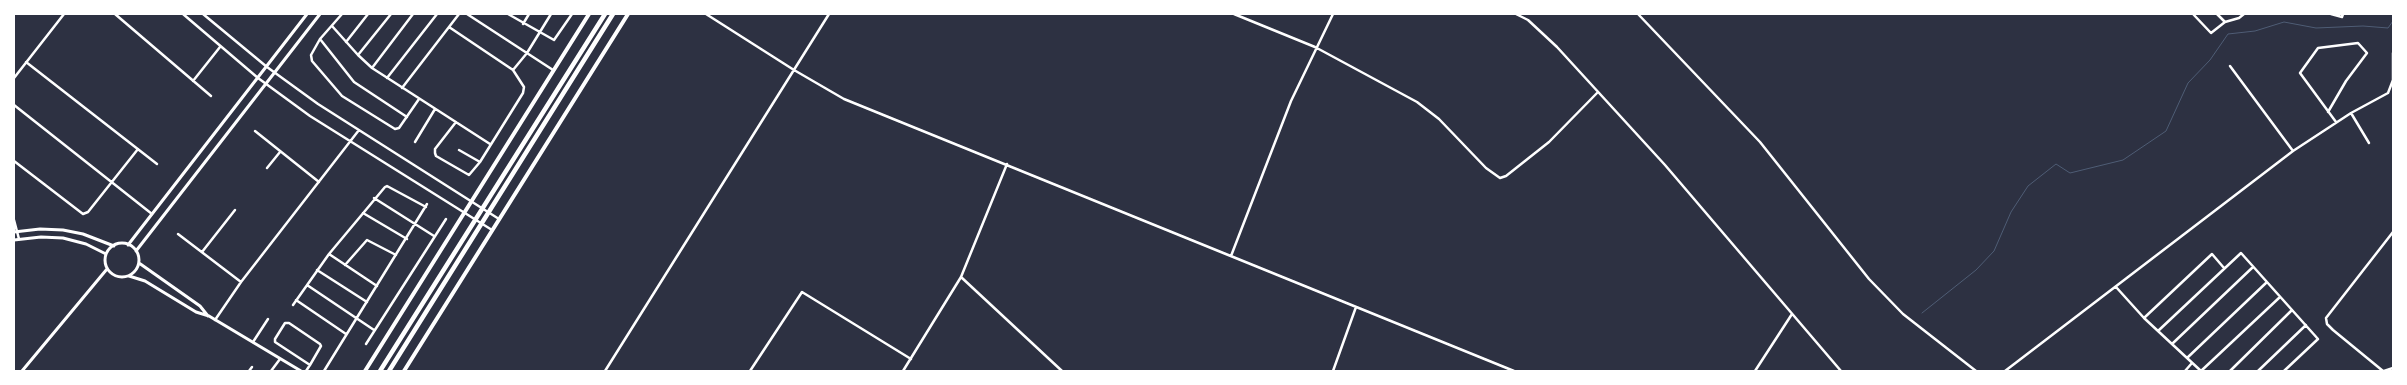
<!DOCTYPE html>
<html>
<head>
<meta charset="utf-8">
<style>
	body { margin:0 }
	#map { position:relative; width:2407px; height:385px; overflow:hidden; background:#2d3142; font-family:Karla,sans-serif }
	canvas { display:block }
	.frame { position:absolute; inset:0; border:15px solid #fff; pointer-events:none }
</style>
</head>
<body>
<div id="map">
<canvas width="2407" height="385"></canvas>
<div class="frame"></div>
</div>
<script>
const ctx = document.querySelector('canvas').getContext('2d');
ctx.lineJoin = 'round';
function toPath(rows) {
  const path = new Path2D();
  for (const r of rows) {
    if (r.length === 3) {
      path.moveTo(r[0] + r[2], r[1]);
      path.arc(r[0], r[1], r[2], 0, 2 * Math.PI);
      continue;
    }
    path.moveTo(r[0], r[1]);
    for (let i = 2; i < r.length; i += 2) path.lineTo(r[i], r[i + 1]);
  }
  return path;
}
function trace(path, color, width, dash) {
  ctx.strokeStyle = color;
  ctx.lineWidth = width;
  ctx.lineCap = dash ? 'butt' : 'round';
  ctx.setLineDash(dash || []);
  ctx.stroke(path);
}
trace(toPath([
	[1922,313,1976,270,1994,251,2011,212,2028,186,2056,164,2070,173,2123,160,2166,131,2188,83,2210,60,2228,34,2255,31,2284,22,2316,28,2363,26,2388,28,2393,21]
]), '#4f5d75', 1);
trace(toPath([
	[115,14,211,96],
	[183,14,258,78,310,116,492,230],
	[203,14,267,67,318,104,499,219],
	[342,14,320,39,311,55,312,61,342,96,395,129,399,128,419,99],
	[467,14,553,70],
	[508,14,554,40,572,14],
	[706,14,794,70,844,99,1514,371],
	[1234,14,1315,47,1417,102,1439,119,1486,168,1500,178,1506,176,1549,142,1598,92],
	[1516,14,1528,20,1557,47,1665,165,1841,371],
	[1638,14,1760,142,1869,279,1903,314,1976,371],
	[2193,14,2211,33,2225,22,2239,18,2244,14],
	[2217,14,2225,22],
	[2331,14,2342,17,2343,14],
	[523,24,529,14],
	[332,26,358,55,372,68,490,144],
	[449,27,513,70,524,87,523,93,480,162,469,175,436,156,435,153,435,149,456,122],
	[320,39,354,82,407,117],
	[346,42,368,14],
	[358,55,391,14],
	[26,62,157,164],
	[2230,66,2293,151],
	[372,68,413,14],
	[513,70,527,53,551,14],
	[14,78,64,14],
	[387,78,437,14],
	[193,81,220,47],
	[402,88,459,14],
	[14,105,152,214],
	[2328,112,2346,81,2367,53,2358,43,2318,48,2300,73,2336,122],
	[2351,113,2369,143],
	[255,131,319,182],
	[415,142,435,109],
	[459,150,480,162],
	[14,161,83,214,88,212,138,149],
	[267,168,280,152],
	[374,198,434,236],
	[363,213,407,239],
	[14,220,19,239],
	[178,234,241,282],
	[202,252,235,210],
	[329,254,377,286],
	[1231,256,1291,101,1333,14],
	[345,265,367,240,396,255],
	[317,270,367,302],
	[961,277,1062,371],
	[307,285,374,330],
	[2116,287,2144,318,2201,371,2280,297],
	[296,300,346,334],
	[293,305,329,254,385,187,387,186,426,207],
	[2144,318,2212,254,2224,268],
	[215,320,241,282,359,130],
	[2158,331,2241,253,2318,339,2284,371],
	[253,342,268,319],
	[366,344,446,219],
	[2172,344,2253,267],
	[2187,358,2267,282],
	[249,371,252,367],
	[271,371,280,359],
	[306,371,310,365,321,346,320,344,289,323,285,323,275,339,275,342,310,365],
	[324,371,427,204],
	[605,371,829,14],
	[750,371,802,292,911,359],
	[903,371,961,277,1007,164],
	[1333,371,1356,307],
	[1755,371,1792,314],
	[2005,371,2293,151,2351,113,2388,93,2393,80,2393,53],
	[2185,371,2192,363],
	[2230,371,2292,310],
	[2258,371,2306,325],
	[2383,371,2333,330,2327,324,2326,318,2393,232],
	[2384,371,2393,368]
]), '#fff', 2.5);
trace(toPath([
	[14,232,40,229,63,230,83,234,114,246],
	[14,240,41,237,63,238,86,244,106,254],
	[122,260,17],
	[128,245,307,14],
	[136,251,320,14],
	[139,263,200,306,208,316],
	[129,276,145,281,196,312,209,316,301,371],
	[22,371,107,269]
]), '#fff', 3);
trace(toPath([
	[365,371,589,14],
	[404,371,628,14]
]), '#fff', 4);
trace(toPath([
	[380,371,605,14],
	[389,371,613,14]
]), '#fff', 4.5);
</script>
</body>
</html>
